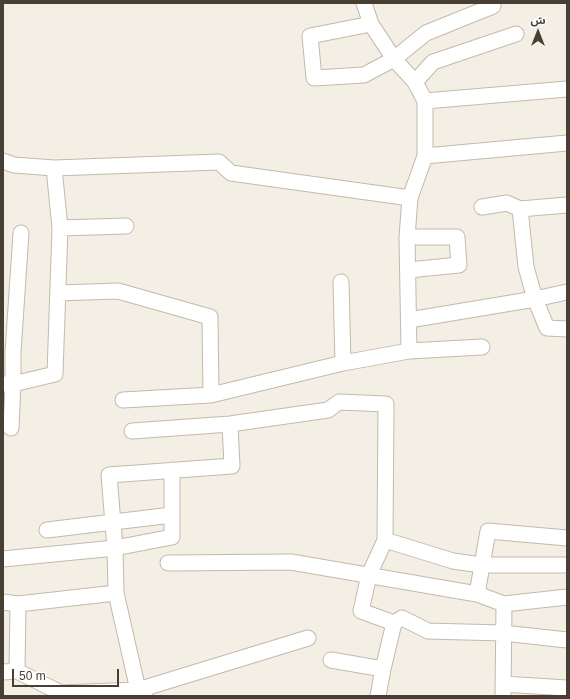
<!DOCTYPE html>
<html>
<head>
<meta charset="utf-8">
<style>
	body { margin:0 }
	#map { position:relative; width:570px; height:699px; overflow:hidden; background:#f4efe5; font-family:Helvetica,"Noto Sans Arabic",sans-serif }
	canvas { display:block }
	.frame { position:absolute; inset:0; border:4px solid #473f34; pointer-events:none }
	.north { position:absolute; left:518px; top:12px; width:40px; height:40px; -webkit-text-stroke:3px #fff; paint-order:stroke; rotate:0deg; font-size:11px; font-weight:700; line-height:16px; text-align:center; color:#473f34 }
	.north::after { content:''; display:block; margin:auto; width:14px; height:18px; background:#473f34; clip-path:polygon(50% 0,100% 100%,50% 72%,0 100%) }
	.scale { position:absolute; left:12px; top:669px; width:107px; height:18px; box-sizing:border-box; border:2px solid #473f34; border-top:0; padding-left:5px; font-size:12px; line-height:14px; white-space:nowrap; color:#473f34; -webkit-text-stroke:3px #fff; paint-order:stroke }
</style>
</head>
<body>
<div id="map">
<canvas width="570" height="699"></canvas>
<div class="frame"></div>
<div class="north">ش</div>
<div class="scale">50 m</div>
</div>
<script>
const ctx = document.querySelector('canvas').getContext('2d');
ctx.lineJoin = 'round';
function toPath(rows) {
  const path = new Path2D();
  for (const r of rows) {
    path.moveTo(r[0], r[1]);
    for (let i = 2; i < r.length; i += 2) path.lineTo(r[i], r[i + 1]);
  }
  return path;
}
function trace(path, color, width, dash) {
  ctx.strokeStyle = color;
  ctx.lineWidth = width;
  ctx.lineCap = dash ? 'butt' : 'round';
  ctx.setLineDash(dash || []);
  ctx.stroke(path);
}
const street = toPath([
	[364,3,371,24,394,59,415,82,425,101,425,156,410,198,407,237,409,351],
	[371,24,310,36,314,78,364,75,394,59,426,33,493,6],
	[415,82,433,62,516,34],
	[425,101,567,89],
	[425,156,567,143],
	[3,161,14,165,54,168,219,162,231,173,410,198],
	[482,207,507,203,520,209,567,205],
	[520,209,526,267,535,299,547,328,567,329],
	[60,228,126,226],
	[407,237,457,237,459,265,408,270],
	[341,282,343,363],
	[58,293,118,291,210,317,211,395],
	[409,320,535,299,567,292],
	[3,384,13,384,55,374,60,228,54,168],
	[123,400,211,395,343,363,409,351,482,347],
	[11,428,13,384,13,352,21,233],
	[132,431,230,424,328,410,339,402,386,404,385,540,369,575,361,611,394,623],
	[47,530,172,515],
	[385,540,453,561,481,565,567,565],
	[3,559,115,548,172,537,172,470],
	[168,563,291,562,477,594,504,604,567,597],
	[477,594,488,531,567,538],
	[3,602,18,604,116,593],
	[331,660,383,669],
	[17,671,18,604],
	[3,672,17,671,61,693,138,690,308,638],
	[503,684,567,688],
	[145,696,138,690,116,593,115,548,109,475,232,466,230,424],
	[378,696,383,669,394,623,402,618,428,631,503,633,567,640],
	[503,696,504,604]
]);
trace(street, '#c4b9aa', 17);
trace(street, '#fff', 15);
</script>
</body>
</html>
